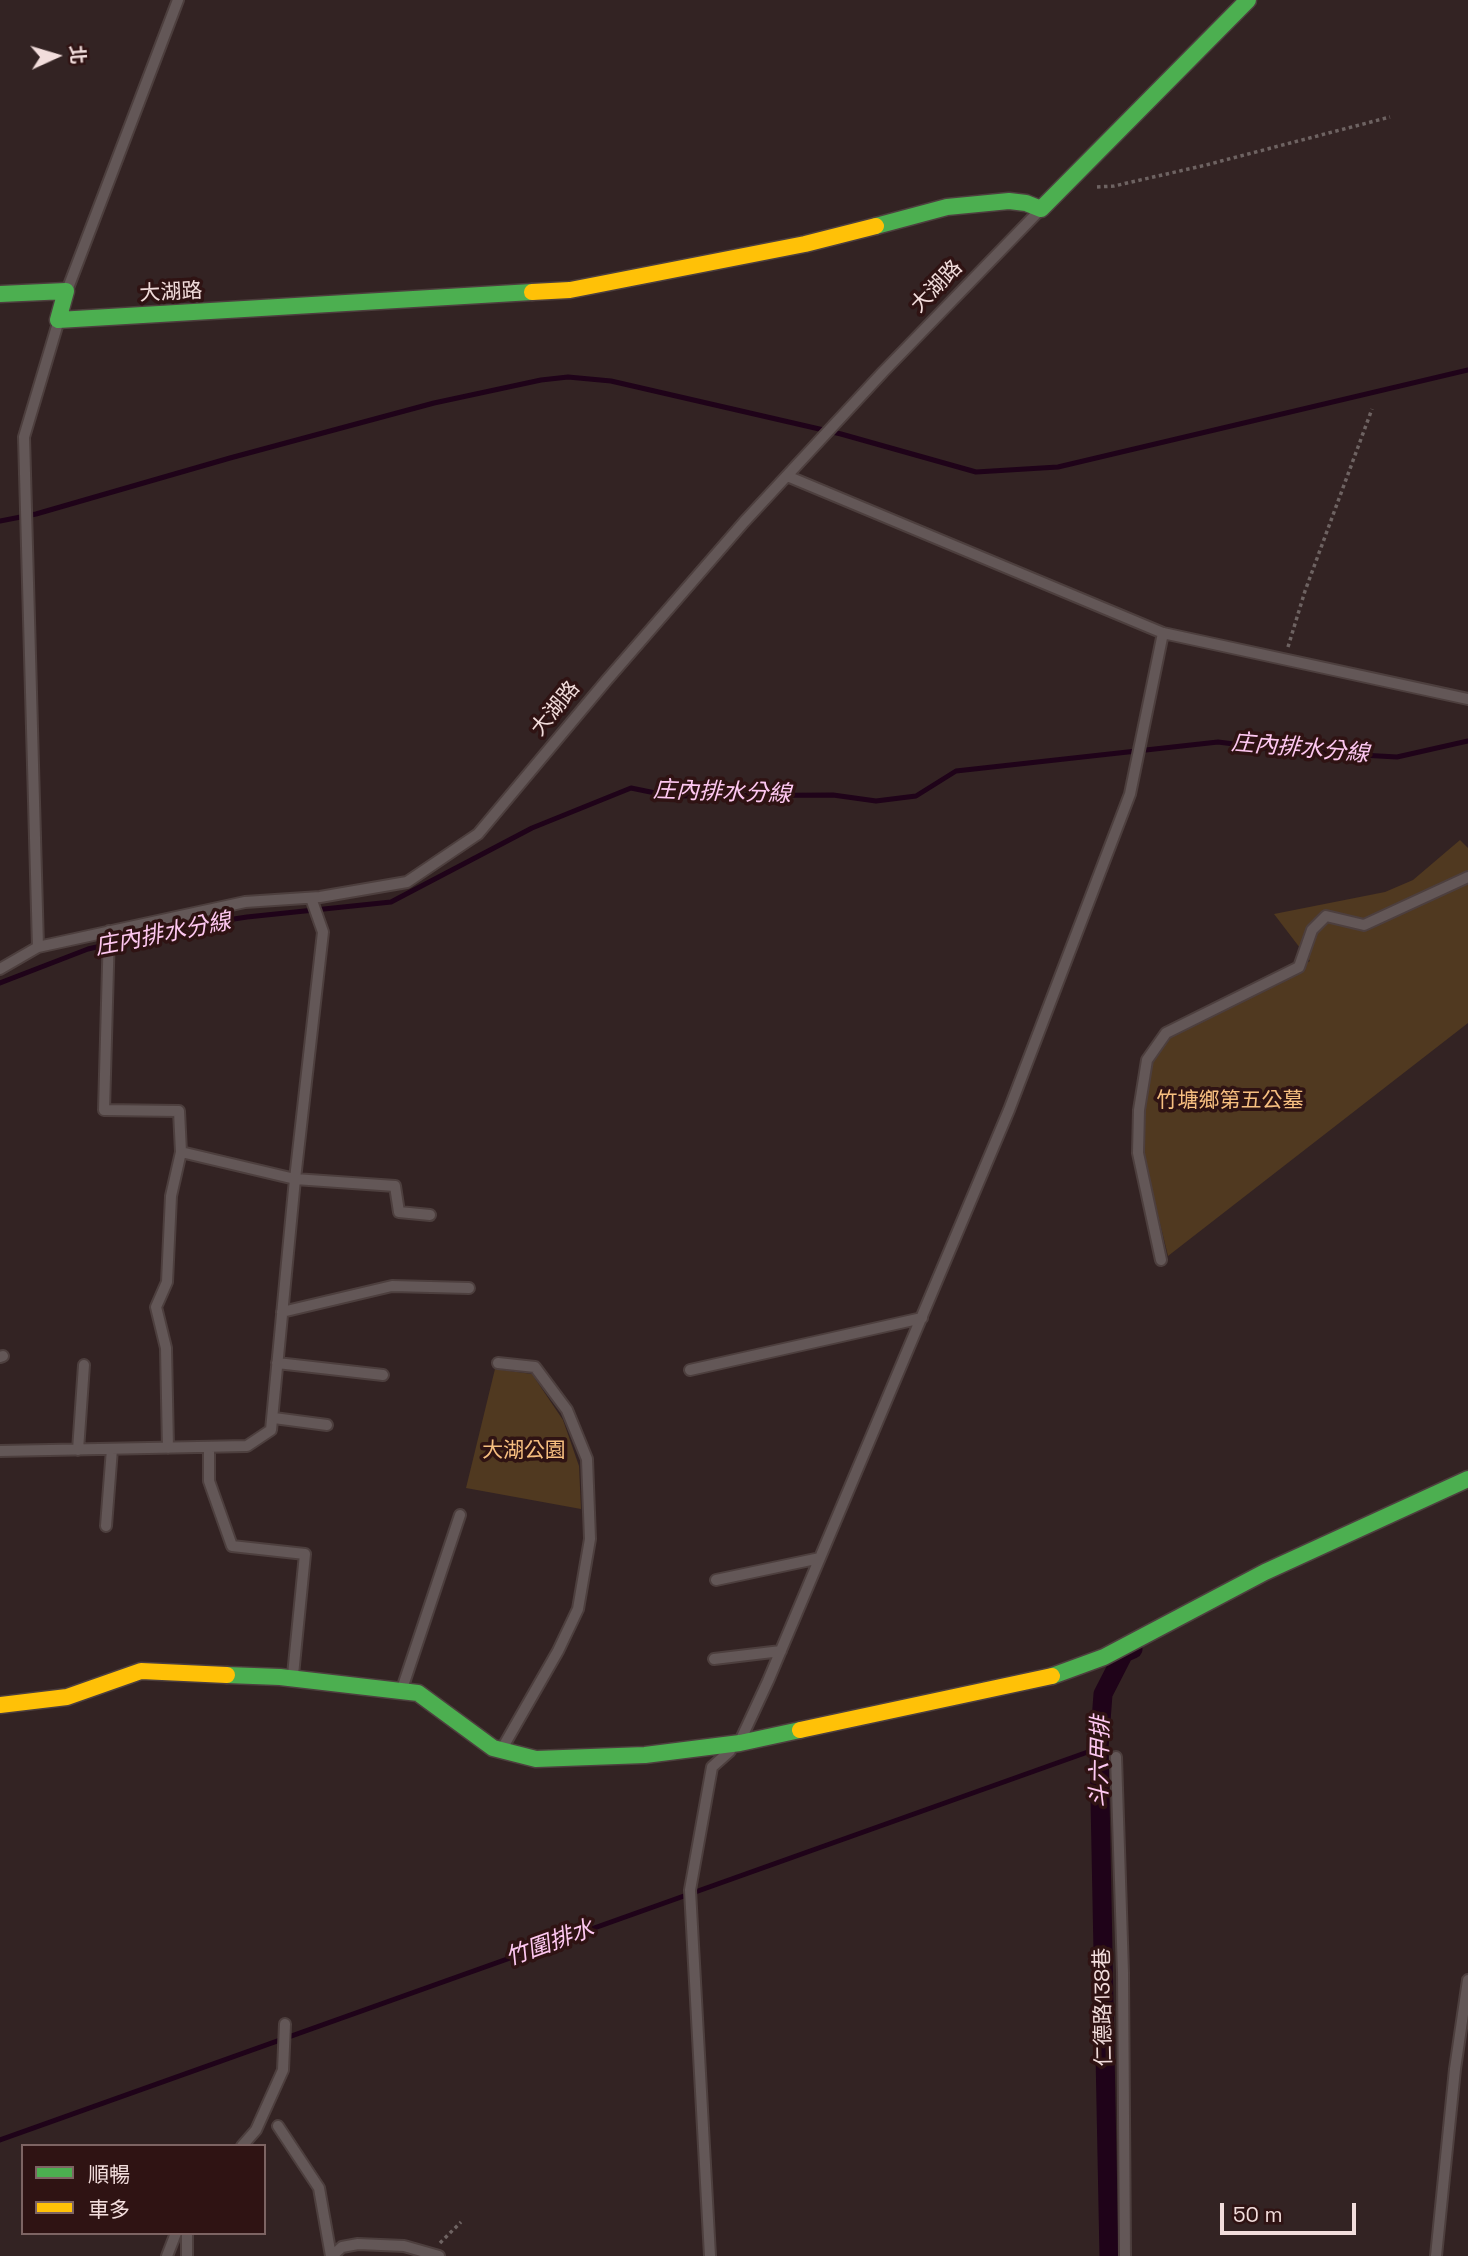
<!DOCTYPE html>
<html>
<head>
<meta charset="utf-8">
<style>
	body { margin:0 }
	#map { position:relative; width:1468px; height:2256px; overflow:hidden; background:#332323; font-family:"Space Grotesk","Noto Sans TC",sans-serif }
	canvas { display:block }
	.legend { position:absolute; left:21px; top:2144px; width:245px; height:91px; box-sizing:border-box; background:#2f1313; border:2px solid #7d6463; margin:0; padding:9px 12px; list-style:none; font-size:21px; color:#f2dddc }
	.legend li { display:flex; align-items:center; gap:14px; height:35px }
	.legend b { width:35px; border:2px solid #7d6463 }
	.north { position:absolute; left:21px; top:21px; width:70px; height:70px; -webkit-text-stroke:5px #2f1313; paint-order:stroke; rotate:86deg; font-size:19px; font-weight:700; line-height:28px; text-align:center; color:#f2dddc }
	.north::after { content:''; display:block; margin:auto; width:24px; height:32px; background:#f2dddc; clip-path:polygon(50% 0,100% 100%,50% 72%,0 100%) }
	.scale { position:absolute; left:1220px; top:2203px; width:136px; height:32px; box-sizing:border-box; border:4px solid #f2dddc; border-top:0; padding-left:9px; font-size:21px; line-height:24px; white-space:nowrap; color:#f2dddc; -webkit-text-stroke:5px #2f1313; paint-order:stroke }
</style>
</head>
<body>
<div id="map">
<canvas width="1468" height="2256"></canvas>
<ul class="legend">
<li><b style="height:9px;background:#4caf50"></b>順暢</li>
<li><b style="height:9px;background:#ffc107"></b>車多</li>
</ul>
<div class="north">北</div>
<div class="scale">50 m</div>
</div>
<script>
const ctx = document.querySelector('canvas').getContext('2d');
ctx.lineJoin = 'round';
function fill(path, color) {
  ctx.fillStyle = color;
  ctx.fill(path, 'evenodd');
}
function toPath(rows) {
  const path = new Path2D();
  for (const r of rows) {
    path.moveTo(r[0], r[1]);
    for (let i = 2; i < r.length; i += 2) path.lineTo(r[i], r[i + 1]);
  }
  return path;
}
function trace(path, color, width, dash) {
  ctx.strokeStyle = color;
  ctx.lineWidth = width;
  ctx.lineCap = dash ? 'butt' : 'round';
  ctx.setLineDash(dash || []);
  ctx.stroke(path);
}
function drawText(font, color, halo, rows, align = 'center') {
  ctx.font = font + ' "Space Grotesk","Noto Sans TC",sans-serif';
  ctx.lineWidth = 7;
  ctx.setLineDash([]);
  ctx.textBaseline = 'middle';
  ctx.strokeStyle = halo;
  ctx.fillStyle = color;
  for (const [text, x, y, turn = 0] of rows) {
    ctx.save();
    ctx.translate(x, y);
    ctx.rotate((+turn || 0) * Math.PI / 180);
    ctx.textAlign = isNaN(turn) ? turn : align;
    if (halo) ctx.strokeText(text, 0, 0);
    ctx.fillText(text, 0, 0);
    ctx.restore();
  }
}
fill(toPath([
	[1460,840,1468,848,1468,1023,1168,1256,1146,1166,1143,1142,1146,1078,1153,1060,1172,1036,1310,961,1274,914,1385,892,1413,880],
	[495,1369,532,1374,563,1420,579,1466,581,1509,466,1488]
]), '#503920');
trace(toPath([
	[0,521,36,514,230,458,434,403,541,380,568,377,611,381,841,434,976,472,1058,467,1468,370],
	[0,983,88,949,188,926,247,917,391,902,532,828,631,788,670,796,833,795,876,801,916,796,956,771,1218,742,1289,751,1397,757,1468,741],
	[0,2140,1099,1748]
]), '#1f0319', 5);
trace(toPath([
	[1109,2256,1099,1748,1103,1694,1124,1653,1133,1649]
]), '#1f0319', 19);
const lane = toPath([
	[68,288,178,0],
	[787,476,1163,633,1468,699],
	[109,931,104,1110,179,1111,181,1152,171,1196,167,1282,156,1307,166,1348,168,1448],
	[38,947,24,437,58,323],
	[0,969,38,947,245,902,320,897,407,882,478,834,606,681,744,522,883,372,1040,210],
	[181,1152,295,1179,395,1186,399,1212,430,1215],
	[1161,1260,1138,1153,1139,1110,1147,1060,1166,1033,1299,967,1312,930,1326,916,1364,925,1468,877],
	[282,1312,392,1286,469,1288],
	[0,1357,3,1356],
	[277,1363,383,1375],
	[498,1363,535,1367,567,1410,587,1459,590,1539,578,1609,558,1651,503,1747],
	[690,1370,922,1318],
	[274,1418,327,1425],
	[209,1447,209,1481,232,1546,305,1554,293,1675],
	[78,1450,84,1365],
	[0,1451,247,1446,271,1430,295,1179,323,932,311,898],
	[106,1526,112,1449],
	[716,1580,820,1558],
	[714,1659,781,1651],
	[402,1689,460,1515],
	[742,1737,768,1681,1009,1110,1130,794,1163,633],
	[1116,1757,1123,1973,1125,2256],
	[278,2126,319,2188,331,2256],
	[242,2146,256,2130,283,2070,285,2024],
	[187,2233,187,2256],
	[167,2256,176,2233],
	[332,2256,342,2247,358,2244,404,2246,439,2256],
	[710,2256,690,1890,712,1767,730,1751],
	[1436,2256,1455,2069,1468,1980]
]);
const fast = toPath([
	[876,226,947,207,1009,201,1026,203,1041,209,1248,0],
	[0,294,66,291,58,320,532,292],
	[227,1675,280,1677,418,1693,493,1748,536,1759,645,1755,740,1743,800,1730],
	[1052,1676,1104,1657,1265,1572,1468,1479]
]);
const slow = toPath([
	[532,292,570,290,805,244,876,226],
	[0,1705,67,1697,141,1671,227,1675],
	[800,1730,1052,1676]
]);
trace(lane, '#4d3f3e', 14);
trace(fast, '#4d3f3e', 19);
trace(slow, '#4d3f3e', 19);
trace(toPath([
	[1097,187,1114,186,1206,165,1390,117],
	[1288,647,1305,591,1372,409],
	[440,2243,461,2222]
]), '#6e6362', 3.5, [3.5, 3.5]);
trace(lane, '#635757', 10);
trace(fast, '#4caf50', 16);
trace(slow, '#ffc107', 16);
drawText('21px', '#f2dddc', '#2f1313', [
	["大湖路",937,287,-46],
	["大湖路",171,293,-3],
	["大湖路",556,709,-51],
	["仁德路138巷",1104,2007,-91]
]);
drawText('21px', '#f7bf80', '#2f1313', [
	["竹塘鄉第五公墓",1230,1101],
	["大湖公園",524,1451]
]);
drawText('italic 23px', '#fec8f1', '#2f1313', [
	["庄內排水分線",1300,749,5],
	["庄內排水分線",722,793,2],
	["庄內排水分線",163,935,-11],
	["斗六甲排",1101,1762,-89],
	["竹圍排水",550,1944,-20]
]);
</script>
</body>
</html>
